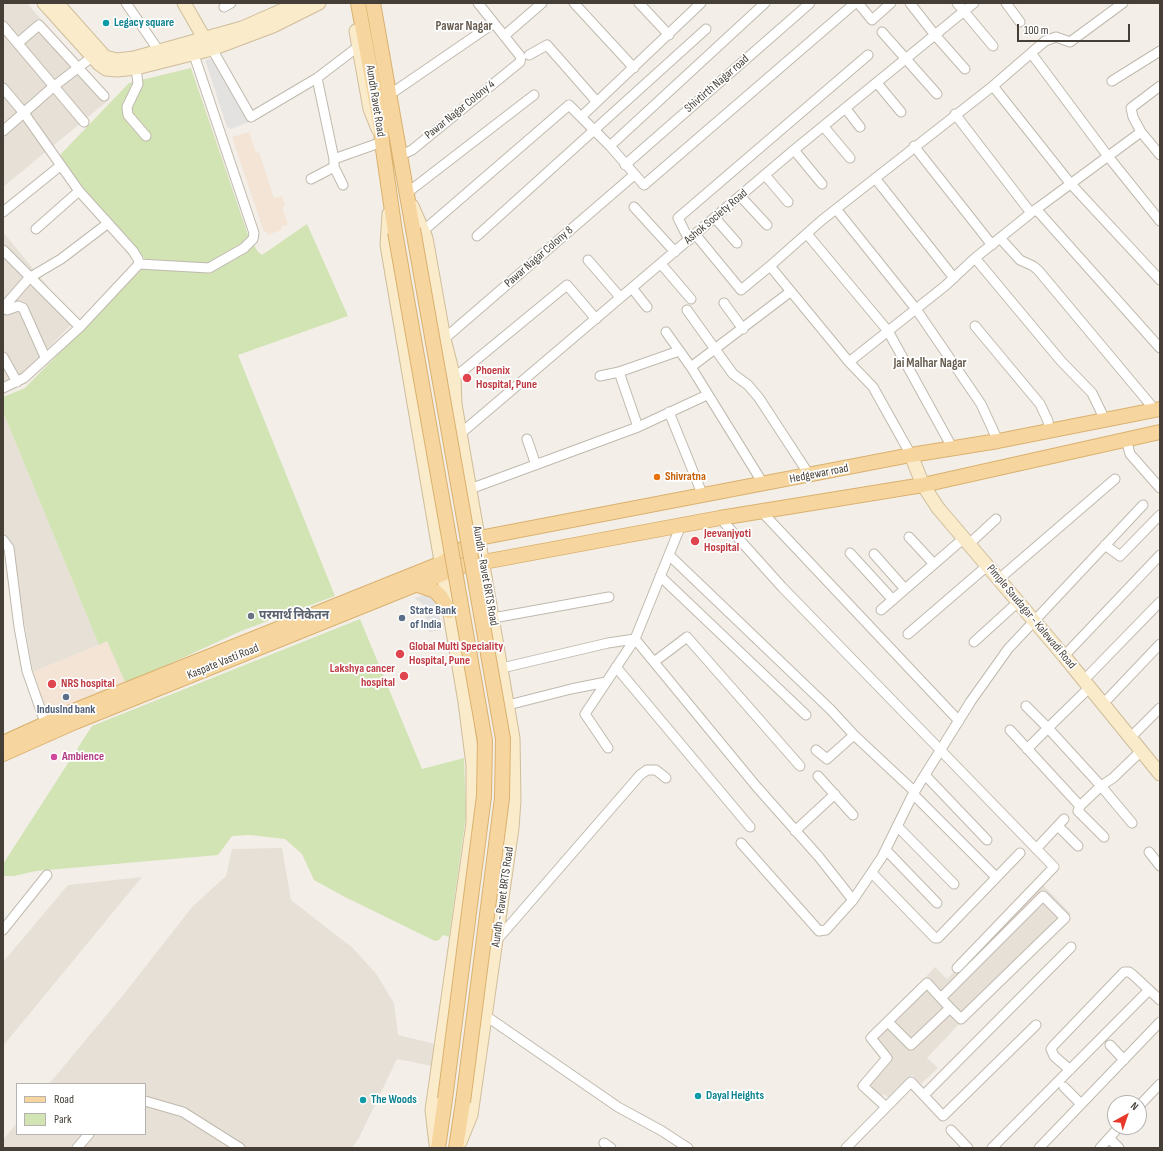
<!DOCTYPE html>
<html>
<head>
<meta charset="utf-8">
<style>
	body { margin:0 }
	#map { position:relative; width:1163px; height:1151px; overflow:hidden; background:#f3efe8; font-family:"Sofia Sans Condensed",sans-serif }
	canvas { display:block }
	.frame { position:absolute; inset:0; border:4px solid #453f37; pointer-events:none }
	.legend { position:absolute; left:16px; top:1083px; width:130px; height:52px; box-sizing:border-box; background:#fff; border:1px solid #b5b2af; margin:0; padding:5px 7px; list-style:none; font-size:12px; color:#453f37 }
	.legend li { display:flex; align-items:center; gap:8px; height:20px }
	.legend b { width:20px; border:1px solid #b5b2af }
	.north { position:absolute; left:1107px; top:1095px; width:40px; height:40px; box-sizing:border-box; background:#fff; border:1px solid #b5b2af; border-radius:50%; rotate:40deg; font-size:11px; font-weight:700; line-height:16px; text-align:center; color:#453f37 }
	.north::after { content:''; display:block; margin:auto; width:14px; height:18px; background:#e8382a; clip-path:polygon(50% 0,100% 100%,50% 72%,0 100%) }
	.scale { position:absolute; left:1017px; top:24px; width:113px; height:18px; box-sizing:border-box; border:2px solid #453f37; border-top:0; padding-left:5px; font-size:12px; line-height:14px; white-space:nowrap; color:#453f37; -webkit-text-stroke:3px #fff; paint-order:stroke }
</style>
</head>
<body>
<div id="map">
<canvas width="1163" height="1151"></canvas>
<div class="frame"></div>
<ul class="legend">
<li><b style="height:5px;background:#f6d69e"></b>Road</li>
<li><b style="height:11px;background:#d2e3b4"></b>Park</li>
</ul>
<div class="north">N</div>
<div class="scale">100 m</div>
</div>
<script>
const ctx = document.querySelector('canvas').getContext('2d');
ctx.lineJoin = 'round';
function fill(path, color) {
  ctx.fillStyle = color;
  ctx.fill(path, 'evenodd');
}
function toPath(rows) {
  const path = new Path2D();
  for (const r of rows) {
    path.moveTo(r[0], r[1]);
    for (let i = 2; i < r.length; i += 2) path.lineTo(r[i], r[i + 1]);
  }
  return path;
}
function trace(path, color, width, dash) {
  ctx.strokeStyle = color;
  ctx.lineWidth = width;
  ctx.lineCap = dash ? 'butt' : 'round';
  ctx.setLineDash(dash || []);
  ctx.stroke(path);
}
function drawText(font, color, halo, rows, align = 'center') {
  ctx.font = font + ' "Sofia Sans Condensed","Noto Sans Devanagari",sans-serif';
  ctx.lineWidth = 3.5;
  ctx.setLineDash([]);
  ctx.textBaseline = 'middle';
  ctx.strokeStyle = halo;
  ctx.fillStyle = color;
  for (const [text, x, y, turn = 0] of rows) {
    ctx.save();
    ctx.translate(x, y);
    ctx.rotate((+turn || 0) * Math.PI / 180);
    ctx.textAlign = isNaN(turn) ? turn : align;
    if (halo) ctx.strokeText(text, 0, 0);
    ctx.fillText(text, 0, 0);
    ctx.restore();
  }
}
fill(toPath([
	[3,3,27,3,110,99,3,187],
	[3,232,45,283,73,323,3,393],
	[3,412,99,645,33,672,13,559,14,551,13,545,3,534],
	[282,848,291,900,353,948,377,975,394,1003,398,1035,435,1044,432,1066,397,1059,359,1138,352,1148,3,1148,3,1140,17,1123,17,1134,145,1134,145,1084,49,1084,128,989,192,907,226,876,232,849],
	[142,877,3,1046,3,962,68,885],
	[1043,885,1071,914,962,1021,927,1058,938,1068,921,1084,912,1075,889,1098,884,1094,874,1104,856,1086,883,1057,867,1039,935,967,947,979]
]), '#e6e0d7');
fill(toPath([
	[249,132,256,153,259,152,274,198,282,196,285,206,282,207,288,225,282,226,281,230,268,235,267,232,264,232,232,137],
	[107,641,126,684,49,717,33,672]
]), '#f3e4d5');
fill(toPath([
	[191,68,248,235,258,252,262,255,307,224,348,316,238,355,335,596,241,631,126,684,107,641,99,645,3,412,3,397,25,388,142,269,145,259,88,194,59,156,129,83],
	[360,619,422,769,464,758,466,815,449,937,443,935,439,940,435,941,343,896,314,880,302,854,285,839,250,835,232,836,218,855,36,871,14,876,3,876,3,864,92,726]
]), '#d2e3b4');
fill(toPath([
	[213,58,247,117,249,122,231,129,227,127,205,60],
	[425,595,430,596,437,604,442,630,429,632,424,605,414,598]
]), '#e4e2e0');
const street = toPath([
	[126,3,159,51],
	[574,3,634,68],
	[639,3,669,35],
	[765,3,610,146,644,185,855,3],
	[858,3,872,20,891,3],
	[910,3,935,35,965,69],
	[957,3,993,46],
	[1006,3,1020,22],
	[224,7,231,3],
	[3,26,84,122],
	[882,32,937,94],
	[504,36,542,3],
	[18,43,39,25,104,96],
	[212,49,251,117,317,78,359,46],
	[1031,53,1107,155,1160,221],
	[529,55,547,45,597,102],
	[136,68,138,84,127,107,128,115,146,136],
	[317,78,334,159,334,167,343,185],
	[1112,81,1160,51],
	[877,83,901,112],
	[993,86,1070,183,1160,280],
	[1160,86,1131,108,1133,117,1141,132,1160,155],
	[3,88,24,113,79,191,133,251,138,259,139,264,80,327,24,378,3,388],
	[395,91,494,23],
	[846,109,860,127],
	[955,114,1031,213],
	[581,117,701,3],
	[824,127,850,158],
	[3,131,53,87,92,57],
	[914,146,992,245],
	[794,150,822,184],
	[399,156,412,150,520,62,521,57,478,3],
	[334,159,382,142],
	[625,165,810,3],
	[765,175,788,202],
	[875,178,954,278],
	[311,179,334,167],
	[407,193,534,95],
	[741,197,767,225],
	[634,207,675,252],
	[836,209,916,309,981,404,998,441],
	[1036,209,1160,348],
	[3,212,60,166],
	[715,218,737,243],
	[36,229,79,191],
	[423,231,569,105,610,146],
	[695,234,741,290,770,266],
	[807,234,888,331,953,449],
	[477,236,706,29],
	[1000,238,1020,260,1033,266,1038,270,1155,410],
	[689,240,678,218,868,55],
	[3,250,80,327],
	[975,258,1061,361,1092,393,1105,420],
	[588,260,620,297],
	[139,264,209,268,244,248,253,239,254,233,192,49],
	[661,264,691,299],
	[632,288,647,307],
	[724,303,743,329],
	[3,308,29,278,61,259,107,224],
	[3,308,7,310,18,306,23,308,45,357],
	[687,310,733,374,748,385,759,398,810,476],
	[975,326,1040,404,1048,421,1049,431],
	[666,332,691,367,764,485],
	[444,339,634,175],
	[3,357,17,382],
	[849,362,770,266,822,220,993,86,1045,41,1056,37,1070,42,1123,3],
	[691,367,790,292],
	[619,372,638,427],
	[600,376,619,372,679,351],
	[454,378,567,285,596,319],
	[669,412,703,496],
	[460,434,794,150,974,3],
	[527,439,536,465],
	[1126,439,1130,454,1160,488],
	[911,455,873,387,849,362,945,286,975,258,1031,213,1141,132],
	[470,489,638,427,707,395],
	[762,512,959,721],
	[720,518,782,587,1054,867,957,968],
	[909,537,934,564],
	[3,540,9,548,19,627,27,671,47,728],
	[969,544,996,519],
	[1105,545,1120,556,1160,515],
	[850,553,893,600],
	[874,554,905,589],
	[669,555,831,710,854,735,915,792],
	[660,576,806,715],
	[999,579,1115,479],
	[881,610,964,538],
	[493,618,609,597],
	[908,634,987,566],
	[974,642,1018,602],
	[1064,656,1160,555],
	[654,662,687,637,800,766],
	[616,667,750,827],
	[502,668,608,643,635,639,756,786,819,857,853,900,882,857,913,794,971,701,1008,649,1143,505],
	[1084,680,1160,602],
	[1090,687,1048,728,1101,786,1113,778,1141,751],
	[1103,704,1160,644],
	[508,705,571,689,606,682],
	[1026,706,1048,728,1027,749],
	[1010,730,1080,806,1101,786,1132,823],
	[1131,737,1160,708],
	[608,748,585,714,635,639,681,525],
	[816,750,827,759,854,735],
	[925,775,987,840],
	[818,776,853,815],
	[913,794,996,877],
	[1080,806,1078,811,1104,837],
	[897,826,954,884],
	[1058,826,1078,846],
	[795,831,835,794],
	[741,843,819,931,826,930,853,900],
	[1036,849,1064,819],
	[886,850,937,903],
	[1149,852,1160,866],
	[872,873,935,938,938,938,1020,853],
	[3,930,47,875],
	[496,941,640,775,647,770,656,770,666,778],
	[486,1016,618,1107,662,1131,688,1148],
	[888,1022,911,1045,950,1008],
	[1110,1045,1124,1060],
	[1070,1070,1054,1056,1051,1049,1053,1046,1124,972,1129,972,1132,974,1160,1000],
	[1064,1087,1081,1104],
	[924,1095,1071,947],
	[145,1101,183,1112,240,1148],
	[885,1106,863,1086,887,1058,871,1038,927,983,950,1008,961,1019,1065,918,1043,896,941,998],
	[1139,1106,1160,1084],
	[951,1130,968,1148],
	[1109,1138,1119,1148],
	[604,1143,611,1148],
	[77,1148,89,1134],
	[846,1148,911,1082,943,1116,1036,1025],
	[992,1148,1149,990],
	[1039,1148,1160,1022],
	[1100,1148,1119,1127]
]);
const secondary = toPath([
	[44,3,99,64,106,69,117,70,136,68,212,49,273,26,319,3],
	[57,3,105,57,117,60,134,58,242,28,299,3],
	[184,3,208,45],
	[356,31,370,109,378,129],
	[412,206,426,238,444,339,454,378,455,404,513,738,514,800,512,828,471,1115,460,1142],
	[389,214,387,245,465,702,473,765,473,823,432,1110,436,1144],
	[911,455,923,485,938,508,1064,656,1160,774]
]);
const primary = toPath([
	[358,3,381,128,382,142,395,232],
	[373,3,413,229],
	[415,584,435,591,441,597,449,611],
	[3,743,71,712,442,563,479,538,911,455,998,441,1160,409],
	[3,754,75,722,462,566,720,518,923,485,1160,432],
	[438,1148,445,1099],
	[456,1148,463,1102]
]);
trace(street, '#c0b9ae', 11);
trace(secondary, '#cfbd9b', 15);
trace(primary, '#dab16f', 16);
trace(street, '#fff', 9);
trace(secondary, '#faebcb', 13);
trace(primary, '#f6d69e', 14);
const primaryBridge = toPath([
	[413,229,503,739,502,798,463,1102],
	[395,232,485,741,484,796,445,1099]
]);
trace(primaryBridge, '#dab16f', 16, []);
trace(primaryBridge, '#f6d69e', 14);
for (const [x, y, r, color] of [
	[106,23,4,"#0f9aa8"],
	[467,378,5,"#e0444e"],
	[657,477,4,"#e8710a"],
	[695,541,5,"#e0444e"],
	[251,616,4,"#6b7280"],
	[402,618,4,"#5c6f8a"],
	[400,654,5,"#e0444e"],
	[404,676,5,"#e0444e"],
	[52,684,5,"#e0444e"],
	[66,697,4,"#5c6f8a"],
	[54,757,4,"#d1479c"],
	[698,1096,4,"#0f9aa8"],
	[363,1100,4,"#0f9aa8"]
]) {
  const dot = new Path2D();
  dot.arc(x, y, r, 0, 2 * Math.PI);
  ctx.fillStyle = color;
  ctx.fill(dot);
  trace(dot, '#fff', 1.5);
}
drawText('bold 12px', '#0d838f', '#fff', [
	["Legacy square",114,23],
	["Dayal Heights",706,1096],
	["The Woods",371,1100]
], 'left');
drawText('12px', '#453f37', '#fff', [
	["Shivtirth Nagar road",717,84,-41],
	["Aundh Ravet Road",375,101,81],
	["Pawar Nagar Colony 4",460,110,-39],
	["Ashok Society Road",716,217,-40],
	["Pawar Nagar Colony 8",539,257,-41],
	["Hedgewar road",819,474,-11],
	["Aundh - Ravet BRTS Road",485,576,80],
	["Pimple Saudagar - Kalewadi Road",1031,617,50],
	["Kaspate Vasti Road",223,662,-22],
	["Aundh - Ravet BRTS Road",503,897,-82]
]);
drawText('bold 12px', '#be3a42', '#fff', [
	["Phoenix",476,371],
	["Hospital, Pune",476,385],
	["Jeevanjyoti",704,534],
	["Hospital",704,548],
	["Global Multi Speciality",409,647],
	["Hospital, Pune",409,661],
	["Lakshya cancer",395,669,"right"],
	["hospital",395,683,"right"],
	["NRS hospital",61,684]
], 'left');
drawText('bold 12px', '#c56008', '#fff', [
	["Shivratna",665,477]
], 'left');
drawText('bold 12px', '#4e5e75', '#fff', [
	["State Bank",410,611],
	["of India",410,625],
	["IndusInd bank",66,710,"center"]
], 'left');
drawText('bold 12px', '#5b616d', '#fff', [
	["परमार्थ निकेतन",259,616]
], 'left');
drawText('bold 12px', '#b23c85', '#fff', [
	["Ambience",62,757]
], 'left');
drawText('bold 13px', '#675c4f', '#fff', [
	["Pawar Nagar",464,27],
	["Jai Malhar Nagar",930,364]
]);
</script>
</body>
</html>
